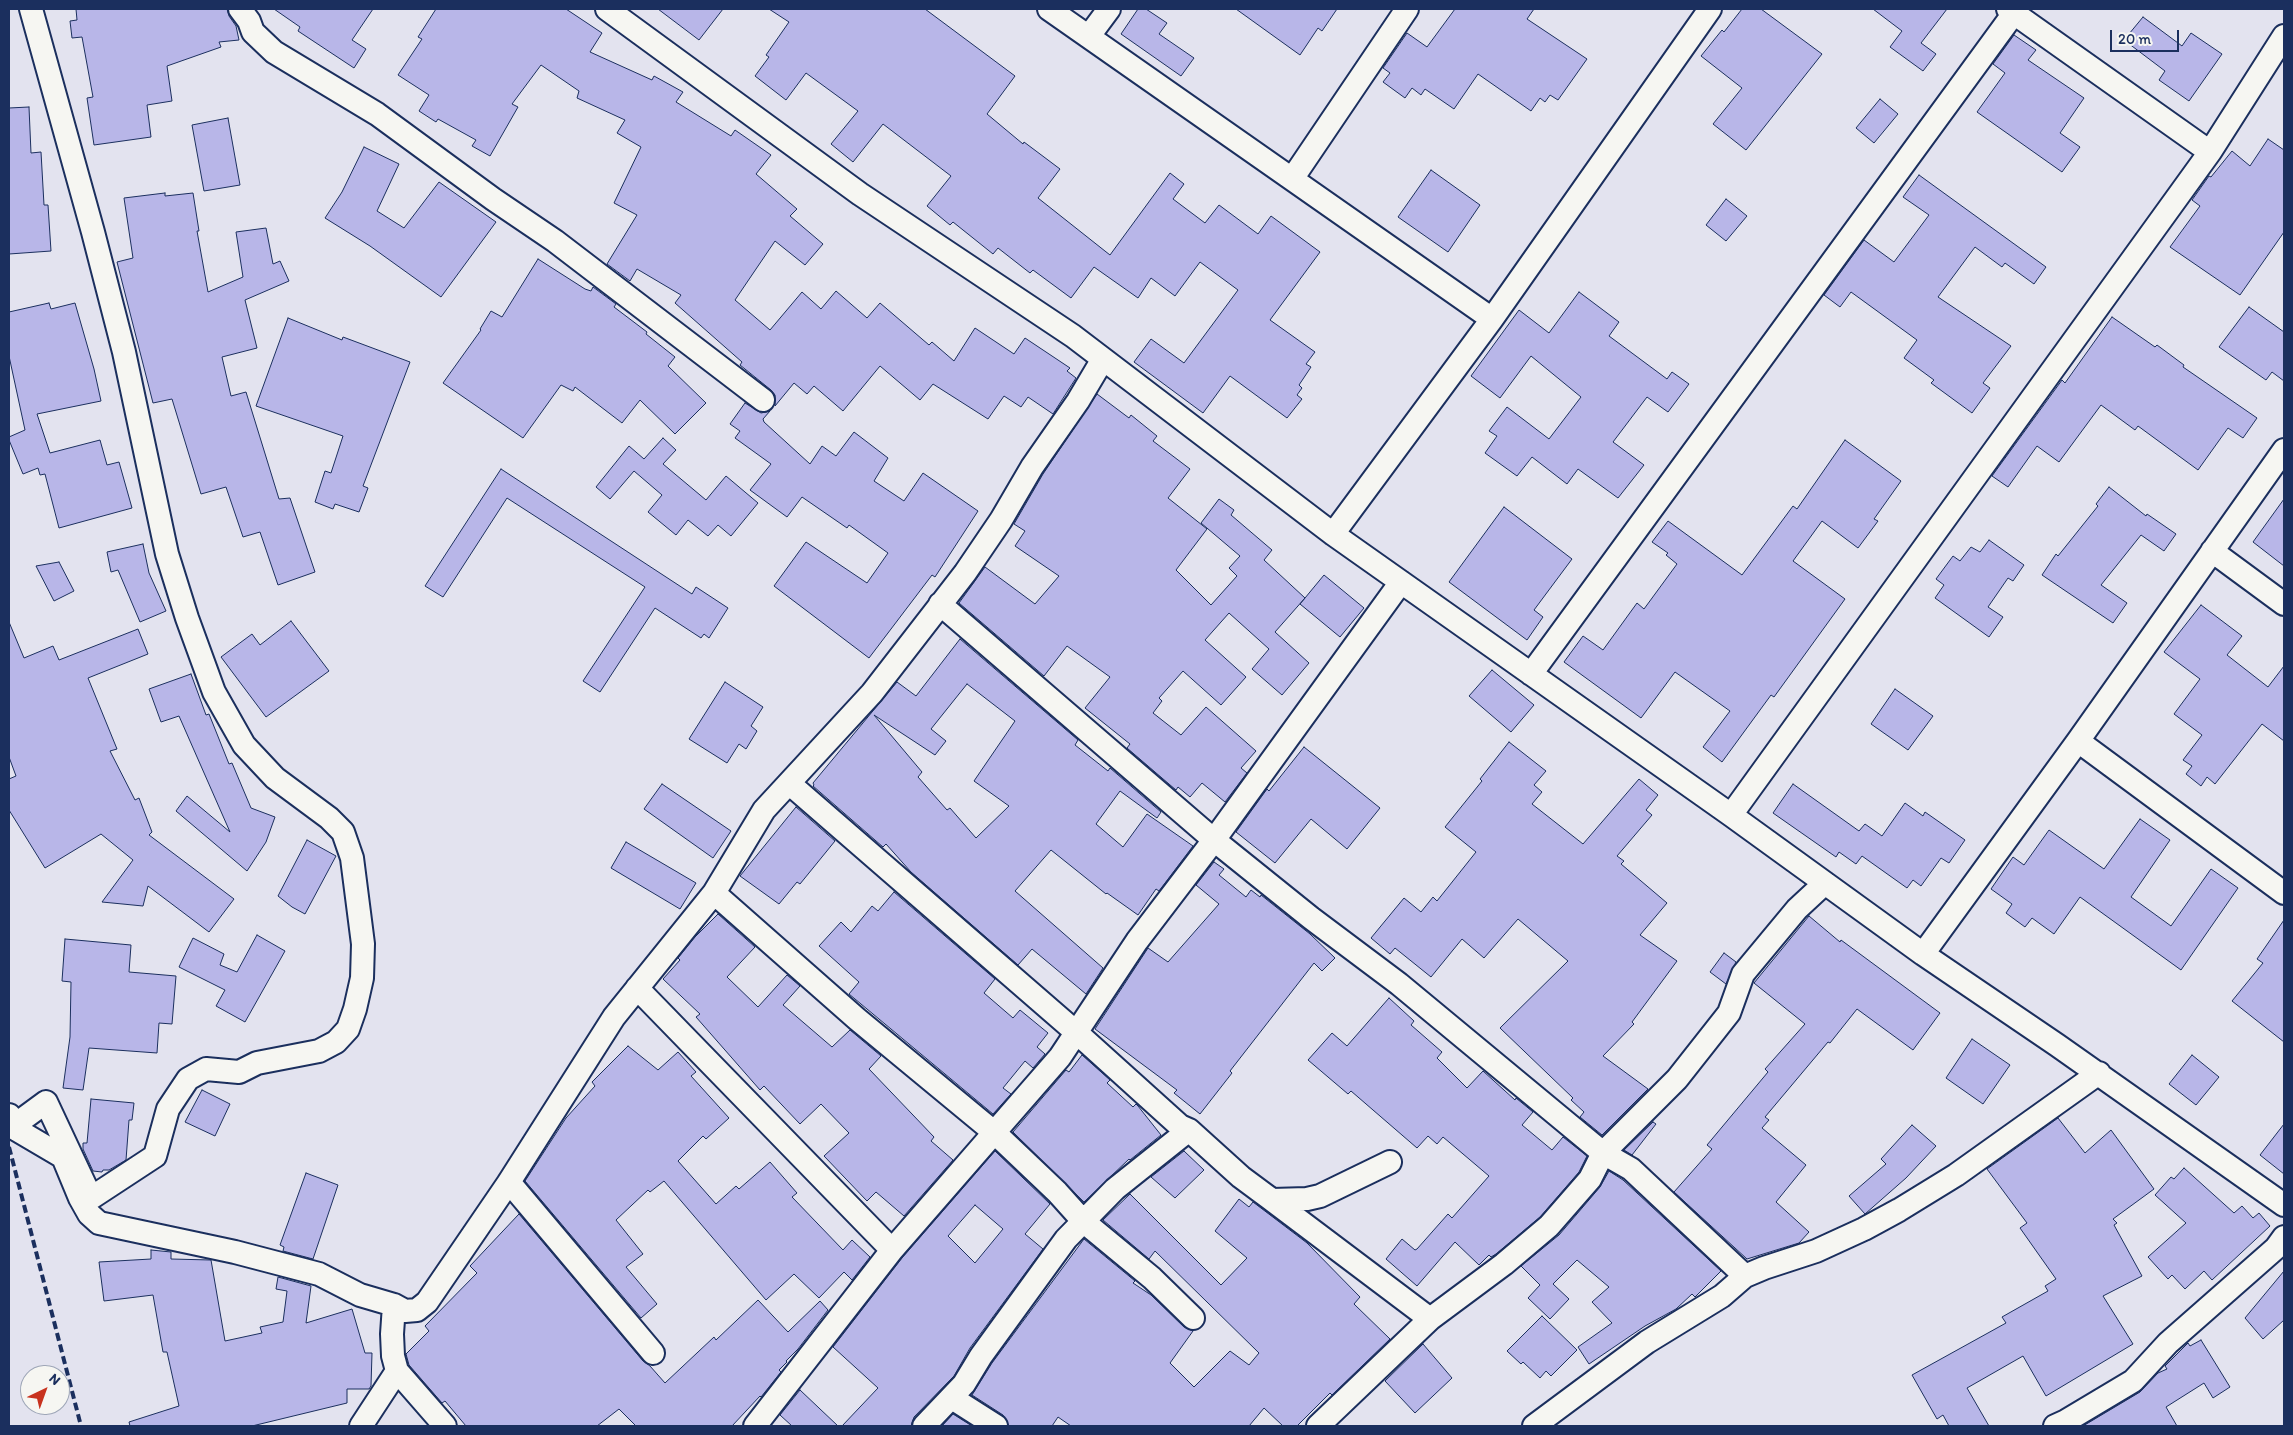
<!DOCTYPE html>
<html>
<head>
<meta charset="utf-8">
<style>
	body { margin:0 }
	#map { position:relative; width:2293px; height:1435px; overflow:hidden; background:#e3e3ef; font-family:Itim,sans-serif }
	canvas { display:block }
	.frame { position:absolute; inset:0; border:10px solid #1b2f5e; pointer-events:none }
	.north { position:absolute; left:20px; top:1365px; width:50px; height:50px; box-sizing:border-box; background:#f6f6f2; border:1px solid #9ea6b7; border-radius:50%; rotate:42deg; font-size:14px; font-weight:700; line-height:20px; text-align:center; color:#1b2f5e }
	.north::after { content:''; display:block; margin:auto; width:18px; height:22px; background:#c8321e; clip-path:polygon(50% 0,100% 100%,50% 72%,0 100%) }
	.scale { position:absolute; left:2110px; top:30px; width:69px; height:22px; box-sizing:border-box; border:2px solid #1b2f5e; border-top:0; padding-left:6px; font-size:15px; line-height:18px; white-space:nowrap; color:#1b2f5e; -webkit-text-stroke:4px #f6f6f2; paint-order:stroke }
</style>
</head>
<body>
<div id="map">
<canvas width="2293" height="1435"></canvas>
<div class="frame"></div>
<div class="north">N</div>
<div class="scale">20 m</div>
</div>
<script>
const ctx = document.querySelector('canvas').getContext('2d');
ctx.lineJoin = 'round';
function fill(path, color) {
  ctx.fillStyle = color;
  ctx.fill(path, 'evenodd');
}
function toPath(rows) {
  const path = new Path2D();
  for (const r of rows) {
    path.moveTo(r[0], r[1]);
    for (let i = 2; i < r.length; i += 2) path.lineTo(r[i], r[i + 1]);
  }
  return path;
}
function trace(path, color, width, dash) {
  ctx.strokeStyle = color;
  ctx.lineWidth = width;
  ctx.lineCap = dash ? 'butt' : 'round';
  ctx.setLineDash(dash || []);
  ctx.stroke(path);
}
const building = toPath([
	[76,9,227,9,229,16,236,26,239,40,219,42,221,47,167,66,172,101,147,105,151,137,94,145,87,98,93,97,82,37,72,38,70,21,77,20,76,9],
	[274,9,373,9,352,40,366,49,354,68,298,31,300,27,274,9],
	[436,9,566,9,602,33,590,52,652,80,654,76,683,92,676,102,731,136,735,130,771,155,756,174,797,209,790,216,823,244,805,265,775,241,735,300,770,330,802,292,821,309,836,291,867,318,880,303,929,345,932,342,954,361,975,328,1014,354,1025,338,1070,368,1067,371,1076,378,1053,414,1028,397,1021,407,1004,396,988,419,933,384,920,400,880,366,843,411,814,386,807,394,794,383,775,406,775,395,771,390,740,365,742,362,675,303,681,295,637,269,630,281,607,264,637,215,614,203,641,147,617,133,625,120,577,98,579,91,541,65,512,104,518,107,490,156,472,146,476,140,438,119,436,122,419,111,429,95,398,75,422,39,418,37,436,9],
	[658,9,723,9,699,40,658,9],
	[769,9,925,9,1015,76,987,114,1023,144,1024,142,1060,169,1038,198,1110,255,1170,173,1184,184,1173,199,1205,223,1219,205,1258,234,1271,216,1320,252,1270,320,1315,352,1306,364,1311,367,1299,385,1302,388,1297,395,1302,399,1287,418,1230,376,1203,413,1134,362,1151,339,1184,363,1238,290,1200,262,1175,296,1151,278,1138,298,1094,267,1071,298,1033,270,1030,273,998,248,993,254,953,222,950,225,927,206,951,176,883,124,853,162,831,144,858,111,806,73,786,100,755,76,769,57,766,55,789,22,769,9],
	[1138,9,1146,9,1167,23,1159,34,1194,58,1181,76,1121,34,1138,9],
	[1236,9,1337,9,1322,31,1318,28,1300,55,1236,9],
	[1455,9,1534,9,1527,19,1587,59,1558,100,1550,95,1545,102,1540,98,1531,111,1478,74,1454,109,1425,89,1421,95,1412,88,1405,98,1383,82,1390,73,1383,68,1407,33,1427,47,1455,9],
	[1742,9,1761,9,1822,54,1746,150,1713,124,1742,88,1701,56,1722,30,1724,32,1742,9],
	[1873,9,1947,9,1921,43,1936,54,1923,71,1890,47,1902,31,1873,9],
	[2143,17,2182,46,2191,33,2222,54,2189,101,2159,80,2165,71,2124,40,2143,17],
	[2014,35,2036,50,2028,60,2084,98,2060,133,2080,147,2062,172,1977,112,2005,73,1993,64,2014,35],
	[1880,99,1898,114,1874,143,1856,128,1880,99],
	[29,107,31,153,41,152,44,205,48,205,51,251,9,254,9,108,29,107],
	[228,118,240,185,204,191,192,125,228,118],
	[2268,139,2284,150,2284,232,2240,295,2170,247,2200,206,2192,200,2209,176,2211,177,2232,151,2250,166,2268,139],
	[364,147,399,164,377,211,404,228,439,182,496,222,441,297,370,246,325,218,342,192,364,147],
	[1431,170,1480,205,1448,252,1398,217,1431,170],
	[1919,175,2046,267,2034,284,2005,263,2002,267,1975,247,1938,297,2011,346,1983,383,1990,388,1972,413,1931,383,1934,380,1904,358,1917,340,1851,292,1840,307,1824,295,1864,240,1894,262,1929,215,1903,197,1919,175],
	[165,193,165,196,193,193,199,231,197,231,208,292,243,277,236,232,266,228,273,264,280,261,289,281,245,300,257,348,222,357,231,396,246,392,279,499,290,498,315,572,278,585,260,532,243,537,226,487,201,494,172,399,153,403,117,262,133,258,124,198,165,193],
	[1726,199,1747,216,1726,241,1706,225,1726,199],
	[538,259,585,289,591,291,593,287,616,304,614,307,647,332,646,334,675,357,668,366,706,403,675,434,640,400,622,423,575,387,573,391,561,385,523,438,443,383,481,330,480,329,491,311,502,317,538,259],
	[1579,292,1619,322,1609,336,1667,379,1672,372,1689,384,1668,412,1647,397,1613,442,1644,465,1618,498,1578,469,1567,484,1532,457,1517,476,1485,453,1497,436,1489,431,1507,407,1549,439,1581,397,1531,356,1500,398,1471,376,1519,310,1549,333,1579,292],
	[49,303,51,309,75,303,94,369,101,401,37,414,50,453,100,440,107,465,119,462,132,508,59,528,45,474,40,475,38,468,23,474,9,440,9,437,25,430,9,356,9,312,49,303],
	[2249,307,2284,332,2284,381,2272,372,2266,380,2219,347,2249,307],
	[2112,317,2155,347,2157,345,2184,365,2183,367,2257,418,2243,438,2228,428,2198,470,2138,426,2135,430,2101,405,2059,462,2037,446,2008,487,1992,476,2062,380,2065,383,2112,317],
	[288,318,342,340,343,337,410,362,363,486,368,488,359,512,335,504,333,509,315,502,325,471,331,473,343,436,256,406,288,318],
	[1097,394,1129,418,1131,415,1157,436,1153,441,1190,469,1168,498,1207,529,1176,570,1211,605,1237,576,1229,568,1240,556,1201,523,1219,499,1234,510,1231,515,1272,550,1264,560,1305,598,1324,575,1364,608,1340,637,1300,604,1305,598,1275,632,1309,663,1282,695,1252,669,1269,649,1229,613,1205,640,1246,677,1221,705,1183,671,1159,698,1162,701,1153,713,1181,735,1206,707,1256,751,1241,768,1247,773,1225,802,1202,783,1190,797,1178,787,1176,790,1127,748,1130,744,1085,708,1110,677,1067,646,1044,676,959,603,985,567,1035,604,1059,576,1015,546,1025,531,1014,524,1043,474,1097,394],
	[745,403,761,413,770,411,763,419,764,422,810,464,822,446,836,456,854,432,888,458,874,481,904,501,923,473,978,511,935,577,932,575,869,658,774,586,806,542,867,583,888,553,849,525,847,528,802,497,787,517,750,490,771,464,735,438,740,431,730,424,745,403],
	[663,438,676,450,663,464,706,500,726,476,758,503,731,536,718,525,708,536,688,520,676,535,648,512,662,495,634,471,610,499,596,487,629,446,644,459,663,438],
	[1845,440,1901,481,1874,519,1878,521,1858,548,1822,521,1793,561,1845,599,1774,697,1771,695,1722,762,1703,747,1730,711,1675,672,1641,718,1564,662,1583,636,1603,650,1637,603,1644,609,1677,564,1666,555,1668,553,1652,542,1668,521,1742,575,1793,506,1797,509,1845,440],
	[501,469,692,594,696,587,728,608,709,638,704,634,701,638,655,608,600,692,583,681,645,587,507,498,443,597,425,586,501,469],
	[2109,487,2146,516,2147,514,2176,534,2164,551,2141,535,2101,585,2127,603,2113,623,2042,575,2056,554,2058,556,2098,506,2096,504,2109,487],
	[2284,499,2284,566,2253,542,2284,499],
	[1504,507,1572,559,1534,610,1543,617,1527,640,1449,582,1504,507],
	[1989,540,2024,565,2013,581,2008,578,1988,607,2003,617,1989,637,1935,598,1944,585,1936,579,1953,556,1960,561,1971,547,1980,552,1989,540],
	[143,544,149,573,166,611,140,622,118,570,111,572,107,552,143,544],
	[59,562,74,591,54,601,36,566,59,562],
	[2201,605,2242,636,2227,655,2268,687,2284,666,2284,741,2262,724,2215,784,2207,777,2201,786,2186,774,2192,766,2183,760,2202,735,2174,714,2200,679,2164,652,2201,605],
	[291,621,329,671,266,717,221,657,252,634,260,645,291,621],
	[9,622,24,658,53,646,59,660,138,629,148,654,88,678,117,749,110,751,135,800,139,798,152,832,149,835,234,899,209,932,148,886,143,906,102,902,133,860,101,834,45,868,9,810,9,779,16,776,9,757,9,622],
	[960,639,1078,740,1075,745,1108,771,1110,768,1161,812,1157,818,1120,791,1096,824,1123,847,1147,814,1193,846,1159,891,1156,889,1138,915,1107,893,1106,894,1051,850,1015,891,1103,968,1086,994,1032,949,1018,965,911,872,886,844,883,847,813,786,814,785,813,783,897,682,916,696,960,639],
	[967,684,1015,721,974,781,1009,806,976,838,950,808,947,810,918,777,922,772,874,715,935,755,946,741,931,729,967,684],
	[1492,670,1534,705,1511,732,1469,696,1492,670],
	[191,674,206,715,209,714,229,764,232,763,251,808,275,817,266,842,247,871,176,811,187,796,230,832,179,716,161,722,149,689,191,674],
	[725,682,763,707,751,726,757,731,746,749,739,744,727,763,689,739,725,682],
	[1895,689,1933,716,1908,750,1871,724,1895,689],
	[1509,742,1546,771,1534,785,1542,792,1532,804,1583,844,1639,779,1658,795,1646,810,1652,815,1617,856,1624,861,1621,864,1667,903,1640,935,1677,961,1632,1022,1634,1024,1603,1056,1648,1089,1602,1135,1580,1117,1584,1112,1571,1100,1573,1098,1500,1028,1568,961,1518,919,1484,958,1462,939,1431,977,1395,948,1390,954,1371,938,1404,898,1421,912,1433,897,1437,901,1476,852,1445,827,1482,781,1480,779,1509,742],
	[1304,747,1380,808,1347,849,1311,819,1275,863,1236,832,1267,789,1269,791,1304,747],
	[662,784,731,831,713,858,644,809,662,784],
	[1793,784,1859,831,1865,824,1882,836,1905,803,1923,816,1925,812,1965,840,1949,863,1941,858,1921,886,1913,880,1907,888,1862,856,1856,864,1839,852,1836,857,1773,813,1793,784],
	[796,807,835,841,800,884,797,882,779,904,740,876,796,807],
	[2140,819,2170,840,2131,897,2171,926,2211,869,2238,888,2181,970,2080,897,2054,934,2032,918,2025,927,2010,916,2006,913,2012,904,1991,889,2013,857,2024,865,2049,830,2104,869,2140,819],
	[307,840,336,856,305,914,292,907,278,896,307,840],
	[626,842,696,883,680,909,611,868,626,842],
	[1214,862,1224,869,1219,875,1246,897,1251,890,1260,897,1261,895,1310,934,1335,958,1322,971,1314,963,1230,1071,1232,1073,1200,1114,1174,1093,1177,1090,1095,1029,1148,948,1168,962,1219,904,1196,885,1214,862],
	[894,892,995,979,984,993,1013,1018,1020,1010,1048,1033,1037,1047,1045,1054,1033,1068,1025,1061,1003,1088,1011,1094,993,1114,849,994,859,982,819,946,841,922,851,932,872,906,878,911,894,892],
	[718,914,755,947,727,977,758,1007,787,975,800,986,783,1005,832,1047,850,1030,881,1056,869,1069,934,1137,931,1141,953,1160,904,1216,876,1192,867,1201,824,1156,849,1133,821,1104,800,1124,764,1086,760,1090,696,1017,700,1014,663,979,680,960,678,958,695,937,718,914],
	[1809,916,1840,942,1841,940,1940,1013,1913,1050,1857,1009,1830,1043,1828,1042,1765,1117,1769,1120,1762,1128,1806,1165,1776,1202,1809,1232,1799,1243,1747,1259,1674,1192,1712,1149,1707,1145,1768,1072,1765,1069,1805,1024,1754,983,1809,916],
	[2284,920,2284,1042,2232,1001,2263,963,2257,959,2284,920],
	[257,935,285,951,245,1022,216,1006,225,990,179,967,193,938,224,954,220,965,237,972,257,935],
	[65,939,131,945,129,972,176,976,172,1024,159,1023,157,1053,89,1048,83,1090,63,1088,70,1037,71,982,62,981,65,939],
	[1724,953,1736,962,1726,984,1710,972,1724,953],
	[1389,998,1414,1021,1411,1025,1442,1052,1437,1058,1467,1088,1483,1071,1515,1100,1516,1098,1533,1112,1522,1125,1552,1150,1563,1137,1587,1156,1579,1172,1540,1217,1496,1254,1491,1257,1489,1255,1479,1265,1455,1242,1417,1286,1386,1259,1402,1239,1415,1250,1417,1249,1448,1214,1452,1218,1489,1176,1443,1137,1437,1144,1428,1136,1417,1148,1351,1091,1348,1094,1308,1060,1332,1033,1347,1046,1389,998],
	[1972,1039,2010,1065,1983,1104,1946,1078,1972,1039],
	[628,1046,658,1070,678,1052,696,1072,691,1076,729,1118,706,1139,703,1136,678,1161,716,1204,736,1186,739,1189,770,1162,797,1193,792,1197,843,1250,852,1240,870,1257,852,1280,844,1272,819,1298,794,1274,766,1300,664,1181,650,1192,648,1190,616,1220,643,1254,626,1267,657,1304,641,1318,525,1181,566,1118,595,1086,592,1082,628,1046],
	[1082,1055,1110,1080,1107,1083,1133,1107,1136,1104,1138,1106,1161,1135,1130,1160,1129,1159,1084,1202,1013,1132,1066,1070,1069,1072,1082,1055],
	[2192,1055,2219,1077,2196,1105,2169,1084,2192,1055],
	[202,1090,230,1104,215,1136,185,1122,202,1090],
	[91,1099,134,1103,132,1120,129,1120,126,1160,109,1170,103,1170,102,1172,93,1171,83,1149,83,1143,87,1143,91,1099],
	[2058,1118,2085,1153,2111,1130,2154,1189,2113,1219,2117,1223,2114,1225,2142,1276,2103,1296,2133,1344,2046,1396,2023,1356,1967,1388,1989,1426,1949,1426,1943,1415,1937,1419,1912,1375,2006,1323,2002,1317,2048,1291,2045,1286,2056,1279,2020,1228,2027,1223,1987,1169,2058,1118],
	[1653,1122,1656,1124,1632,1155,1624,1150,1653,1122],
	[2284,1124,2284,1174,2260,1155,2284,1124],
	[1912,1125,1936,1146,1906,1178,1865,1214,1849,1196,1886,1164,1881,1159,1912,1125],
	[995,1151,1050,1204,1025,1234,1043,1249,970,1348,954,1376,914,1417,911,1426,842,1426,878,1388,833,1347,902,1258,995,1151],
	[975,1205,1003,1229,975,1263,948,1236,975,1205],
	[1184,1151,1204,1170,1175,1198,1151,1177,1184,1151],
	[2184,1168,2234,1213,2242,1206,2253,1218,2259,1213,2270,1226,2212,1280,2204,1271,2185,1289,2172,1275,2168,1279,2148,1257,2186,1223,2155,1195,2171,1177,2174,1179,2184,1168],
	[1609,1171,1623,1180,1721,1271,1695,1297,1692,1294,1676,1309,1645,1326,1589,1364,1578,1347,1612,1323,1592,1302,1609,1287,1577,1260,1553,1284,1569,1299,1550,1319,1528,1298,1540,1285,1521,1266,1559,1235,1600,1187,1609,1171],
	[306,1173,338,1185,313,1259,283,1251,284,1247,280,1245,306,1173],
	[1130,1194,1221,1285,1247,1258,1215,1231,1239,1199,1249,1207,1253,1202,1307,1243,1360,1297,1354,1304,1390,1339,1332,1395,1330,1393,1297,1426,1283,1426,1264,1408,1249,1426,1071,1426,1058,1417,1052,1426,1009,1426,1003,1415,972,1395,992,1363,1084,1239,1135,1281,1133,1283,1151,1295,1184,1327,1193,1331,1170,1363,1194,1387,1230,1351,1249,1365,1259,1353,1155,1251,1149,1259,1103,1220,1130,1194],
	[519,1214,643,1361,650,1366,665,1383,714,1337,716,1340,758,1300,788,1332,820,1301,828,1310,798,1349,786,1361,787,1362,779,1370,781,1372,761,1397,760,1396,732,1426,636,1426,619,1409,597,1426,466,1426,445,1401,442,1403,409,1365,406,1354,429,1331,425,1326,477,1273,470,1266,519,1214],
	[151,1250,171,1252,171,1259,211,1260,225,1341,262,1333,260,1327,283,1322,287,1291,276,1289,278,1277,311,1286,306,1323,352,1309,365,1353,372,1353,371,1386,369,1389,347,1389,347,1403,252,1426,130,1426,129,1422,179,1406,167,1352,163,1352,153,1295,104,1301,99,1262,151,1259,151,1250],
	[2284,1271,2284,1320,2263,1339,2245,1318,2284,1271],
	[1542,1316,1577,1350,1551,1376,1546,1371,1540,1378,1523,1362,1521,1364,1507,1351,1542,1316],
	[2201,1340,2230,1387,2213,1398,2204,1383,2166,1407,2177,1426,2083,1426,2140,1392,2158,1373,2167,1369,2165,1366,2188,1343,2190,1346,2201,1340],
	[1423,1344,1452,1378,1415,1413,1385,1381,1423,1344],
	[800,1390,838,1426,792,1426,780,1415,800,1390],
	[953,1414,972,1426,942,1426,953,1414]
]);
fill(building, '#b8b6e8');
trace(building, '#1b2f5e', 1);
const street = toPath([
	[240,9,249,21,253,32,274,52,377,114,493,199,555,241,763,400],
	[607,9,860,194,1073,336,1333,534,1731,815,1923,954,2057,1045,2284,1205],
	[1049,9,1492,319],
	[2008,9,2210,152],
	[1089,36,1109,9],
	[1292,179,1407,9],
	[1333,534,1492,319,1710,9],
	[2212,551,2284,604],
	[940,604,1214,840,1311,918,1399,984,1603,1153,1631,1169,1745,1276],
	[1531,674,2014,13],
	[2078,741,2284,893],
	[790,784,1077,1033,1180,1126,1189,1130,1241,1177,1272,1200,1307,1199,1320,1196,1390,1162],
	[1731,815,2210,152,2284,36],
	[714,893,857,1019,995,1133,1057,1192,1083,1221,1152,1278,1193,1318],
	[1923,954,2078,741,2284,450],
	[637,988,892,1250],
	[9,1115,12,1127,63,1157,80,1198,89,1214,99,1223,235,1252,319,1274,360,1295,394,1305,405,1311,417,1310,427,1302,509,1182,614,1017,714,893,764,810,872,693,965,573,1001,520,1032,467,1078,401,1103,359],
	[12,1127,46,1102,91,1198,155,1156,168,1109,188,1079,206,1069,239,1072,257,1063,319,1051,336,1042,348,1029,355,1009,362,978,363,944,352,858,343,832,329,818,275,778,244,745,214,692,187,618,167,554,124,352,93,232,31,9],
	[509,1182,653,1353],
	[1272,1200,1430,1319],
	[394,1305,392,1334,393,1356,397,1371,445,1426],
	[952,1398,996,1426],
	[361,1426,397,1371],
	[755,1426,892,1250,1060,1057,1137,941,1214,840,1401,582],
	[924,1426,964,1384,981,1356,1066,1239,1115,1189,1189,1130],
	[1318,1426,1430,1319,1504,1264,1549,1226,1590,1179,1603,1153,1677,1079,1729,1013,1743,974,1797,909,1825,883],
	[1534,1426,1647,1342,1722,1296,1745,1276,1764,1268,1816,1251,1864,1229,1899,1210,1956,1175,2099,1073],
	[2055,1426,2066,1421,2133,1381,2168,1343,2276,1248,2284,1237]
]);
trace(street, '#1b2f5e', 26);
trace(street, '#f6f6f2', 22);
trace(toPath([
	[9,1147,81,1426]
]), '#1b2f5e', 4, [8, 4]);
</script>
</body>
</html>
